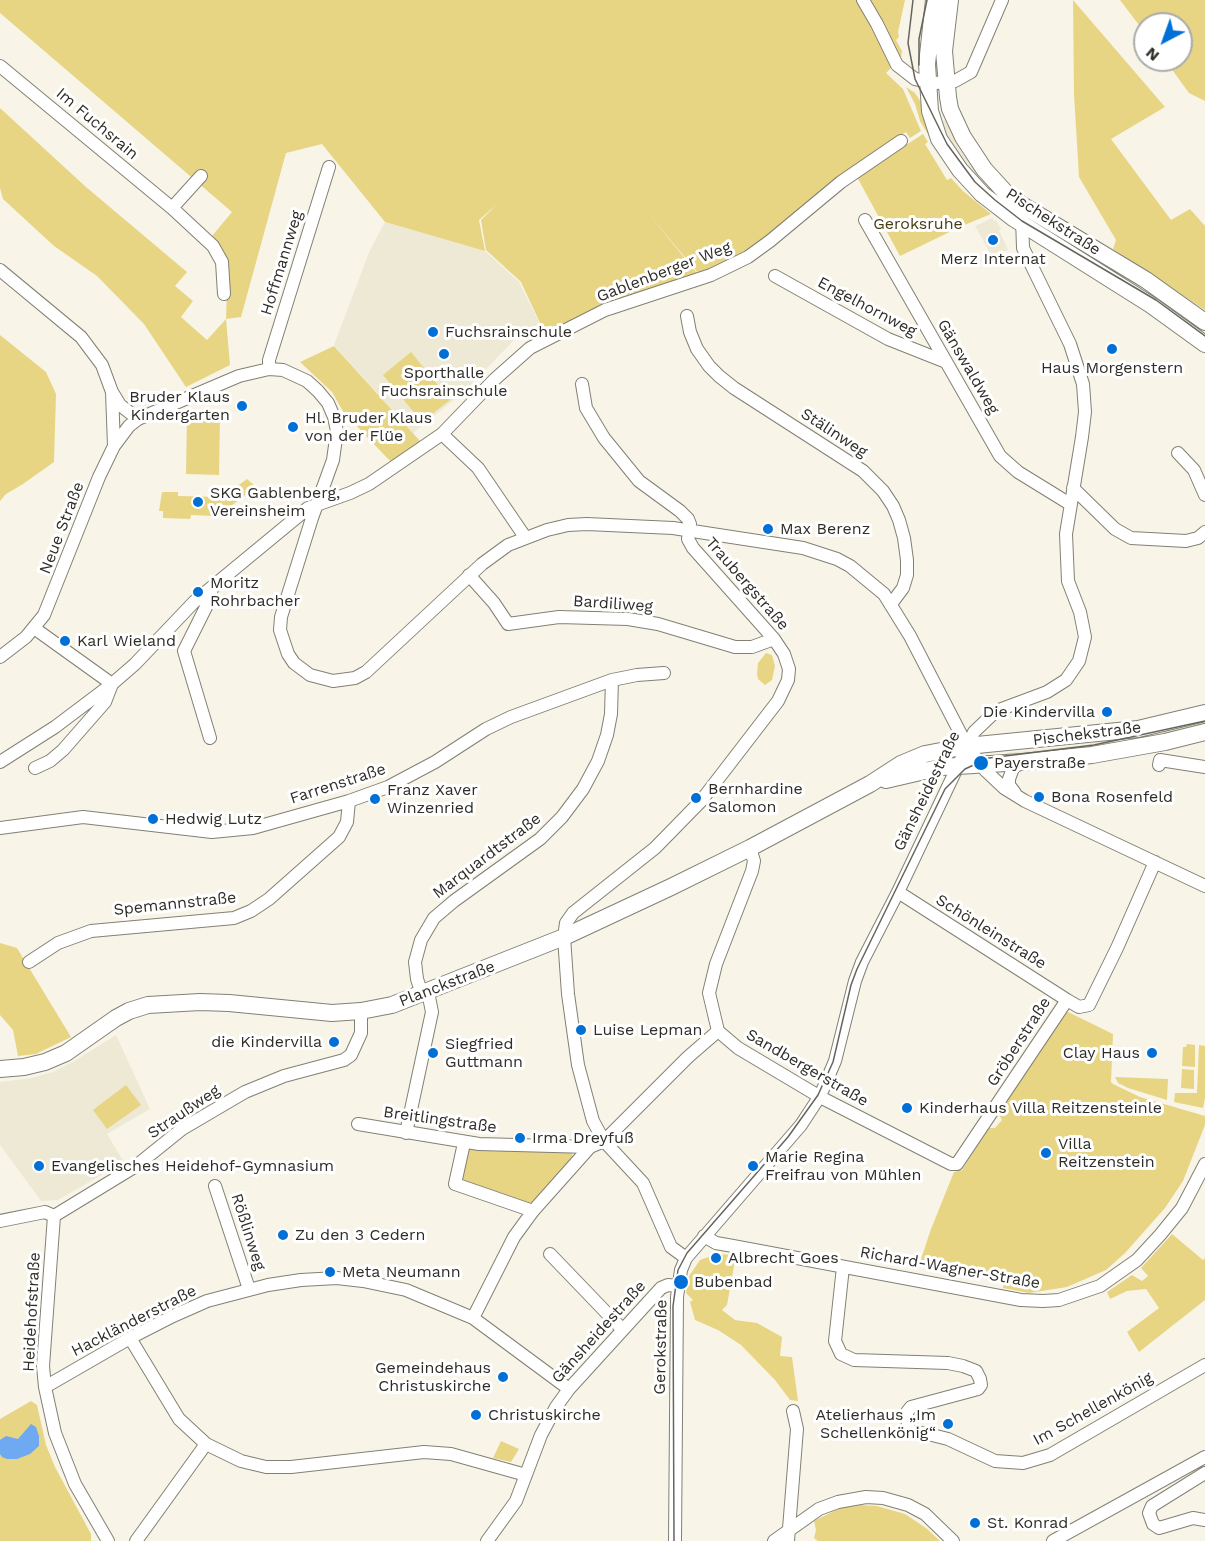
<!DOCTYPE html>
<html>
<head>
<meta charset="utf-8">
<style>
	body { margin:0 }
	#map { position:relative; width:1205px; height:1541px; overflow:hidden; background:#f8f5e8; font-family:"Work Sans",sans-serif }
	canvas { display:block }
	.north { position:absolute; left:1133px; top:12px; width:60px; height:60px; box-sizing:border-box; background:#fff; border:2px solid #ababa9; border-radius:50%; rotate:221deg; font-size:16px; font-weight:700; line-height:24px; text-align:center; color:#2e2d28 }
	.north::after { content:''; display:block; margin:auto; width:21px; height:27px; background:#006fd6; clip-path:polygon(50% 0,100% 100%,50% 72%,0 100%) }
</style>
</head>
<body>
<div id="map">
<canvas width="1205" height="1541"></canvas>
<div class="north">N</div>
</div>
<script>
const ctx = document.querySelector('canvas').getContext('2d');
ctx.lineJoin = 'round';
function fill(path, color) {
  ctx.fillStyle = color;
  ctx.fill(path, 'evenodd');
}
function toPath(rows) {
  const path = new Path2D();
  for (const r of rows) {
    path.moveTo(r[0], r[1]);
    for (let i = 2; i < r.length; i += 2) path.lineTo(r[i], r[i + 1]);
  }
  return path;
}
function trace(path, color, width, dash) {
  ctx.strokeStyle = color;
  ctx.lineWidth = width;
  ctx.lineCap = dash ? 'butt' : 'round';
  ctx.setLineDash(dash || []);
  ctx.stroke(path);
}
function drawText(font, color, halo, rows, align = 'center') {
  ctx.font = font + ' "Work Sans",sans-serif';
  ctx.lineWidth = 6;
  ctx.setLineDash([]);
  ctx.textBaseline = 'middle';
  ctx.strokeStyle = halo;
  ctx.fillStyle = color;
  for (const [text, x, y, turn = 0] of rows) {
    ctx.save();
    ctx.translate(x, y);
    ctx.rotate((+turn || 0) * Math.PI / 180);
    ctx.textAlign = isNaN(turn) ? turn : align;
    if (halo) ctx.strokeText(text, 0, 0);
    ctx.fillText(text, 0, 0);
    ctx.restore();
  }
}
fill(toPath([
	[945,120,956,143,968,162,999,194,995,198,958,156,939,122],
	[992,218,994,221,996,220,1001,229,999,230,1008,250,1001,253,1005,263,998,267,975,226],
	[385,222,485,251,519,282,540,324,514,340,465,391,413,433,334,345,370,250],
	[1205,718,1205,727,1079,751,1007,758,1006,753,1085,745],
	[116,1035,150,1109,107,1134,124,1162,58,1200,41,1201,0,1145,0,1082,32,1078,53,1072,76,1060]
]), '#ede9d5');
fill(toPath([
	[0,0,905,0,898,32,899,37,896,40,902,51,901,58,886,73,903,89,921,131,910,138,906,132,872,153,758,247,726,266,698,273,648,213,700,277,547,338,521,282,486,250,481,220,496,205,479,220,485,251,385,222,322,144,286,153,241,317,226,319,230,365,186,387,144,324,97,276,54,246,3,199,0,188,0,108,86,187,187,272,175,286,193,301,181,317,207,340,226,319,228,261,212,236,232,212,0,13],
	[1073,0,1165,107,1111,139,1171,220,1190,209,1205,226,1205,310,1113,249,1116,240,1079,177,1074,95],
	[1120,0,1205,0,1205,101,1189,93,1165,60,1181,60,1181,24,1145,24,1145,33],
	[906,87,915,93,921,102,952,169,950,171,920,121,915,104],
	[923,134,928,142,925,144,947,180,951,178,963,191,991,214,962,226,900,256,857,177],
	[0,335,46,372,56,394,54,462,23,484,6,494,0,501],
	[334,346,420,441,392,463,344,413,332,392,300,362],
	[411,352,450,400,422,422,383,375],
	[187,414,220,415,219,475,186,474],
	[247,479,256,487,227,509,221,509,221,513,215,513,215,516,191,515,190,519,163,518,163,511,159,511,162,492,178,492,178,496,222,497],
	[766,653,772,655,775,666,772,680,765,685,758,679,757,674,758,663],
	[0,943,17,948,71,1037,36,1054,18,1056,13,1030,0,1015],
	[1068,1012,1113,1034,1111,1082,1113,1084,1140,1097,1205,1116,1205,1125,1183,1181,1165,1208,1125,1253,1106,1270,1067,1287,1029,1293,1003,1288,1004,1282,1000,1278,919,1265,931,1229,954,1172,962,1170,989,1128,995,1128,1002,1120,999,1115,1000,1111,1064,1014],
	[1187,1044,1195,1045,1195,1067,1182,1066,1183,1047,1186,1047],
	[1199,1045,1205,1046,1205,1098,1203,1108,1174,1102,1175,1093,1197,1093],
	[1182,1069,1194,1070,1194,1089,1181,1088],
	[1115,1077,1168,1079,1167,1100,1128,1088,1118,1083],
	[126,1085,141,1105,107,1129,93,1110],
	[464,1143,569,1147,573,1156,574,1166,533,1211,455,1184],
	[1172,1234,1203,1260,1205,1258,1205,1300,1139,1352,1127,1332,1159,1308,1146,1289,1127,1291,1110,1299,1107,1292,1132,1275,1142,1281,1148,1276,1141,1268],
	[717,1254,736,1255,727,1305,722,1310,735,1320,757,1323,782,1337,780,1356,792,1357,798,1401,790,1400,775,1380,741,1345,718,1330,695,1320,690,1302,693,1300,686,1293,689,1276,700,1260],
	[31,1401,37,1405,46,1445,55,1467,91,1534,91,1541,0,1541,0,1419],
	[501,1441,519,1449,511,1462,493,1458],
	[860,1505,877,1506,905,1514,926,1528,940,1541,818,1541,814,1538,816,1530,814,1521,840,1508]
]), '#e7d584');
fill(toPath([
	[31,1424,36,1427,39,1436,39,1446,30,1454,17,1459,7,1459,2,1457,0,1454,0,1440,6,1436,18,1439]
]), '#6fa9f2');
const minor = toPath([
	[863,0,877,24,897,65,915,79,936,83,955,81,971,72,1002,0],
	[0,66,172,208,213,246,222,262,224,294],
	[172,208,201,176],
	[865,220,1000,456,1018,472,1070,504],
	[0,270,81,337,102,365,112,392,114,446],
	[775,276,888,339,946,362],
	[687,316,690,332,697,349,709,366,719,376,734,388,863,471,883,491,893,506,899,520,904,538,907,560,907,575,903,588,891,604],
	[269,369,269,360,329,167],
	[582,384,586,408,604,438,639,481,680,511,688,519,690,524,688,539,693,548,774,639,784,654,789,669,788,680,778,701,701,801,655,848,573,913,566,923,564,937,568,994,578,1065,593,1121,604,1141,643,1183,671,1247,686,1258],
	[112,392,120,405,138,419],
	[442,434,478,468,525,537],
	[1178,453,1194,470,1205,495],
	[1073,488,1115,529,1131,538,1186,541,1198,538,1205,532],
	[469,575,494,603,508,624,559,617,628,619,658,624,735,647,752,647,774,639],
	[34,628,112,684,105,702,63,750,50,761,35,768],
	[0,657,26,637,44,615,99,477,114,446,129,426,138,419,239,376,269,369,283,370,307,381,318,391,328,403,334,417,337,431,333,460,312,518,281,617,280,630,288,654,294,663,310,675,333,681,355,678,366,672,482,564,508,545,547,530,568,525,587,524,673,528,803,548,837,559,850,566,884,594,910,636,967,746,986,771,1004,788,1025,801,1205,886],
	[210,738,184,651,206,607,212,589],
	[0,762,55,727,112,684,135,664,194,602,308,508,350,493,369,484,442,434,495,379,530,348,605,310,711,275,748,257,770,241,841,182,901,141],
	[1159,765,1160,760,1205,767],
	[1015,793,1009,785,1009,779,1013,768,1022,762],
	[0,828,83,817,212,832,253,828,349,801,388,787,435,762,486,729,511,717,612,680,637,675,664,673],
	[750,848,754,861,752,871,716,964,709,993,718,1031,738,1048,822,1098,951,1164,957,1164,1067,1000,1079,1007,1089,1005,1117,948,1155,862],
	[898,892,1067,1000],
	[29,962,58,943,91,931,234,918,251,911,269,899,339,837,347,822,349,801],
	[422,994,417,979,415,962,421,940,434,918,454,901,540,839,562,817,583,789,598,761,607,735,611,714,612,680],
	[358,1124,479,1144,590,1147],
	[406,1133,432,1012,428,992],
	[464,1143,455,1184,533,1211],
	[215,1186,249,1289],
	[54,1216,43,1366,45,1387,55,1433,75,1484,108,1541],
	[0,1221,45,1212,54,1216,136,1166,182,1129,245,1092,284,1076,344,1060,351,1055,361,1033,361,1011],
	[704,1236,716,1243,733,1246,1021,1300,1043,1301,1059,1300,1100,1286,1137,1260,1160,1235,1182,1208,1205,1164],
	[550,1254,623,1330],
	[843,1267,835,1341,841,1354,854,1360,948,1363,963,1366,976,1371,980,1379,981,1385,978,1389,911,1407,907,1412,908,1428,912,1432,928,1434,948,1439,995,1461,1023,1463,1050,1455,1205,1365],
	[473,1318,514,1237,533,1211,590,1147,604,1141,688,1057,718,1031],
	[130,1338,179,1419,206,1444,241,1461,266,1467,291,1467,424,1452,451,1454,526,1475],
	[45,1387,130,1338,173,1316,207,1301,268,1285,301,1280,337,1278,363,1281,406,1290,473,1318,569,1389],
	[1205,1473,1152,1506,1149,1513,1153,1524,1159,1528,1193,1518,1205,1520],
	[136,1541,206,1444],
	[487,1541,516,1501,541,1435,556,1407,569,1389,661,1288,668,1285,678,1286],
	[675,1541,677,1297,681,1270,686,1258,801,1125,820,1096,835,1061,855,981,862,962,898,892,974,732,996,711,1047,692,1066,680,1079,661,1085,637,1080,612,1068,581,1066,534,1082,437,1085,412,1083,384,1070,344,1023,248,1022,218],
	[774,1541,819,1509,838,1502,866,1497,883,1498,908,1505,925,1514,953,1541],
	[788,1541,797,1429,793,1411],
	[1053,1541,1205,1457]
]);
const major = toPath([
	[934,0,927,64,930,111,939,139,960,170,982,194,1013,218,1151,305,1205,344],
	[950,0,944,51,948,97,950,109,963,137,984,169,1005,192,1022,205,1146,280,1205,322],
	[886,780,942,767,1022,762,1092,755,1165,742,1205,732],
	[0,1069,24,1067,45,1062,66,1053,116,1018,129,1011,148,1005,200,1002,229,1003,332,1013,361,1011,392,1005,564,937,671,887,750,848,870,784,901,764,925,754,967,746,1138,729,1205,713]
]);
trace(minor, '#828074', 14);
trace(major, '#828074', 18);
trace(minor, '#fff', 12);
trace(major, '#fff', 16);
trace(toPath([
	[913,0,908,43,915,79,947,144,975,182,995,200,1022,221,1156,300,1205,336],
	[919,65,919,39,927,0],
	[674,1541,673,1306,678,1270,687,1253,788,1137,818,1095,833,1062,851,985,857,969,945,789,965,769,989,758,1094,745,1205,721]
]), '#66655d', 1.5);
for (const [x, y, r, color] of [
	[993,240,6,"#006fd6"],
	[433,332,6,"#006fd6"],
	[1112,349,6,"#006fd6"],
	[444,354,6,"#006fd6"],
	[242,406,6,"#006fd6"],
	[293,427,6,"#006fd6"],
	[198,502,6,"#006fd6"],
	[768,529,6,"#006fd6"],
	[198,592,6,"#006fd6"],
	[65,641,6,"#006fd6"],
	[1107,712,6,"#006fd6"],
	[981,763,8,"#006fd6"],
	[1039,797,6,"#006fd6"],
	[696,798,6,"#006fd6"],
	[375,799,6,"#006fd6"],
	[153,819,6,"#006fd6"],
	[581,1030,6,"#006fd6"],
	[334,1042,6,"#006fd6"],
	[433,1053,6,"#006fd6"],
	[1152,1053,6,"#006fd6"],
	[907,1108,6,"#006fd6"],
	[520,1138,6,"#006fd6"],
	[1046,1153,6,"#006fd6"],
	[39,1166,6,"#006fd6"],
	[753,1166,6,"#006fd6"],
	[283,1235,6,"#006fd6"],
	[716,1258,6,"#006fd6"],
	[330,1272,6,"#006fd6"],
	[681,1282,8,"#006fd6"],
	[503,1377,6,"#006fd6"],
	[476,1415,6,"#006fd6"],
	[948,1424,6,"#006fd6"],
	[975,1523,6,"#006fd6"]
]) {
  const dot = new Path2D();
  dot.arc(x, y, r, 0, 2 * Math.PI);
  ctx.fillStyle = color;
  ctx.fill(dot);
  trace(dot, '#fff', 2);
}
drawText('16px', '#2e2d28', '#fff', [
	["Im Fuchsrain",97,124,40],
	["Pischekstraße",1053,222,33],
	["Hoffmannweg",282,263,-73],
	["Gablenberger Weg",664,272,-21],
	["Engelhornweg",867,307,28],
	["Gänswaldweg",968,367,60],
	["Stälinweg",834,433,33],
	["Neue Straße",62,528,-69],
	["Traubergstraße",747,584,49],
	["Bardiliweg",613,604,4],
	["Pischekstraße",1087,734,-7],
	["Farrenstraße",338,784,-18],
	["Gänsheidestraße",927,791,-64],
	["Marquardtstraße",487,856,-37],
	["Spemannstraße",175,904,-6],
	["Schönleinstraße",991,932,32],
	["Planckstraße",447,984,-21],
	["Gröberstraße",1019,1042,-57],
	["Sandbergerstraße",807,1068,30],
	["Straußweg",184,1112,-34],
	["Breitlingstraße",440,1120,8],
	["Rößlinweg",248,1232,72],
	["Richard-Wagner-Straße",950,1268,10],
	["Heidehofstraße",32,1312,-87],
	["Hackländerstraße",134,1321,-27],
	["Gänsheidestraße",599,1332,-48],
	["Gerokstraße",661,1347,-89],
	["Im Schellenkönig",1093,1409,-29]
]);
drawText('16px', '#463d12', '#fff', [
	["Geroksruhe",918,224]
]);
drawText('16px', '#2e2d28', '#fff', [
	["Merz Internat",993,259,"center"],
	["Fuchsrainschule",445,332],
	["Haus Morgenstern",1112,368,"center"],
	["Sporthalle",444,373,"center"],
	["Fuchsrainschule",444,391,"center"],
	["Bruder Klaus",230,397,"right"],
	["Kindergarten",230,415,"right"],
	["Hl. Bruder Klaus",305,418],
	["von der Flüe",305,436],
	["SKG Gablenberg,",210,493],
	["Vereinsheim",210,511],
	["Max Berenz",780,529],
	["Moritz",210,583],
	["Rohrbacher",210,601],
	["Karl Wieland",77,641],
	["Die Kindervilla",1095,712,"right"],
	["Payerstraße",994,763],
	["Bernhardine",708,789],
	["Salomon",708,807],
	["Franz Xaver",387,790],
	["Winzenried",387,808],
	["Bona Rosenfeld",1051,797],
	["Hedwig Lutz",165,819],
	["Luise Lepman",593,1030],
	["die Kindervilla",322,1042,"right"],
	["Siegfried",445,1044],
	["Guttmann",445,1062],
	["Clay Haus",1140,1053,"right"],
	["Kinderhaus Villa Reitzensteinle",919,1108],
	["Irma Dreyfuß",532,1138],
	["Villa",1058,1144],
	["Reitzenstein",1058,1162],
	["Marie Regina",765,1157],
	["Freifrau von Mühlen",765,1175],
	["Evangelisches Heidehof-Gymnasium",51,1166],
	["Zu den 3 Cedern",295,1235],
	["Albrecht Goes",728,1258],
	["Meta Neumann",342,1272],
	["Bubenbad",694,1282],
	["Gemeindehaus",491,1368,"right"],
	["Christuskirche",491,1386,"right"],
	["Christuskirche",488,1415],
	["Atelierhaus „Im",936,1415,"right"],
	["Schellenkönig“",936,1433,"right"],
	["St. Konrad",987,1523]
], 'left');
</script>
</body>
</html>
